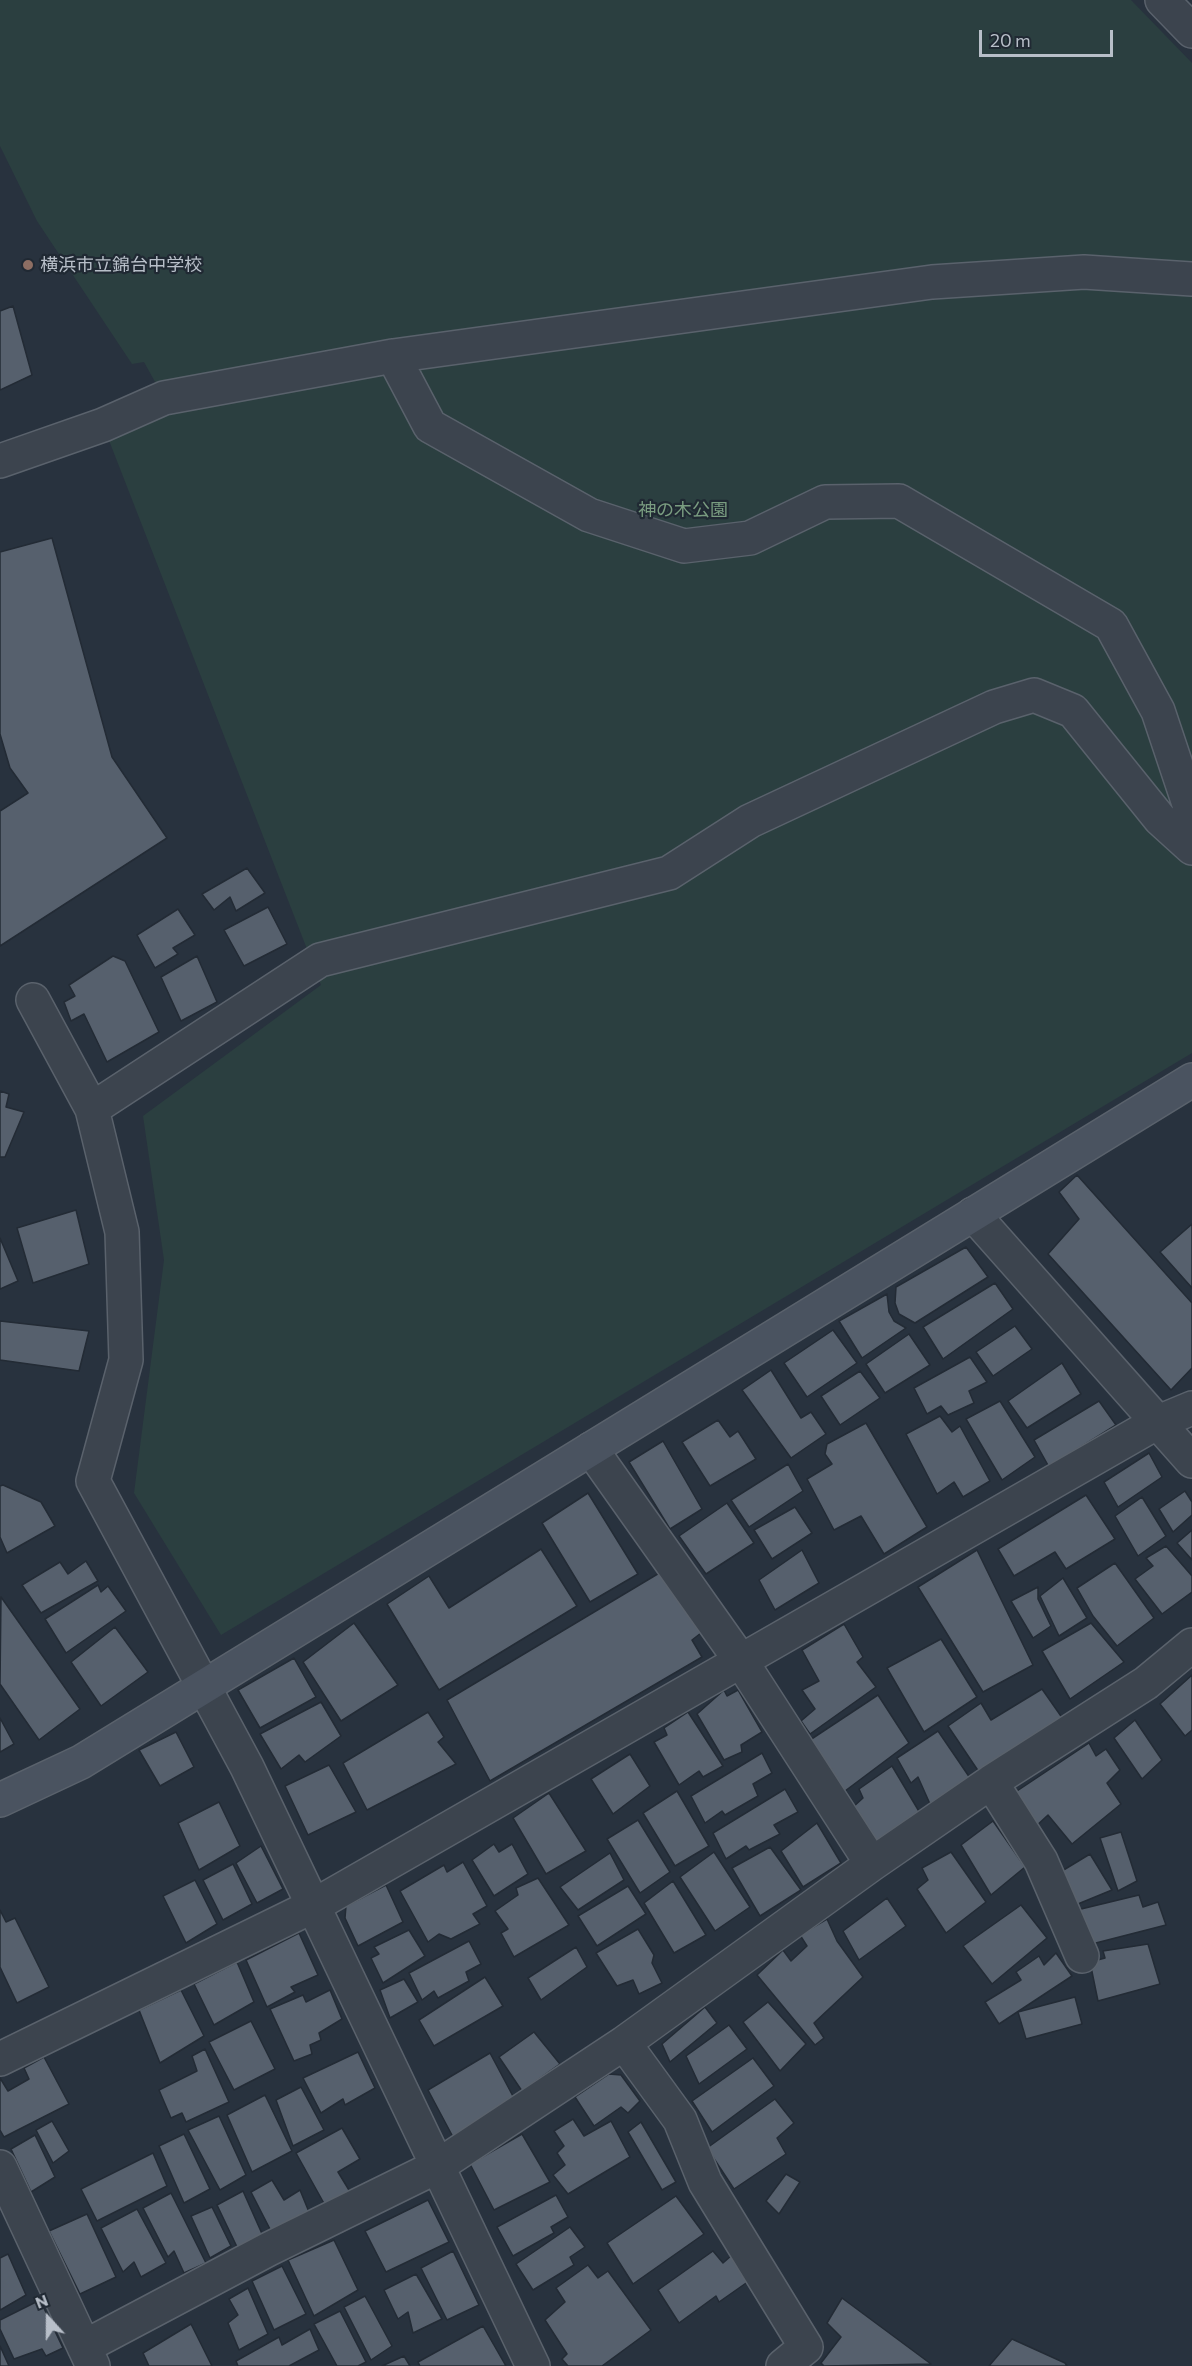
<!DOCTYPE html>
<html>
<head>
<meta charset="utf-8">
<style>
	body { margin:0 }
	#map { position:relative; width:1192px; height:2366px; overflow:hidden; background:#28323e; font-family:Commissioner,sans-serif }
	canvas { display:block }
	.north { position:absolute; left:18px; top:2288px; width:60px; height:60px; -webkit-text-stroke:4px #202933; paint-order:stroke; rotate:339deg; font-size:16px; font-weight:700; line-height:24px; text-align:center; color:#b8bfc9 }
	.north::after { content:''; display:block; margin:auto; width:21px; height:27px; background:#b8bfc9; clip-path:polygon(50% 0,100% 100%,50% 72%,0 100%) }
	.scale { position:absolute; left:979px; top:30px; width:134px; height:27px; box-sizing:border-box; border:3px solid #b8bfc9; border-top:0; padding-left:8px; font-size:18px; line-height:21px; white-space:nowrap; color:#b8bfc9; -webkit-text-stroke:4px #202933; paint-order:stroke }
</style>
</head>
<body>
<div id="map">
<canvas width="1192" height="2366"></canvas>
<div class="north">N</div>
<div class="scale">20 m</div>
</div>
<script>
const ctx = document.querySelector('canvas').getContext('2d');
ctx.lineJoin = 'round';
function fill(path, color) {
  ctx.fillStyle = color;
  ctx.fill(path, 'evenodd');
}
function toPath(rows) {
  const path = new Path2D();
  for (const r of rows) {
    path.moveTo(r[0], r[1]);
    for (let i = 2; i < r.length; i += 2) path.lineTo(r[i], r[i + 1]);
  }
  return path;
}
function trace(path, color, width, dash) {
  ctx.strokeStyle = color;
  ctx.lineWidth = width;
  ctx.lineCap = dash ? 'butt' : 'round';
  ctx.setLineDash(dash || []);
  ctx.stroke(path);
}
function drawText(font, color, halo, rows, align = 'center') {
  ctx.font = font + ' Commissioner,"Noto Sans JP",sans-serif';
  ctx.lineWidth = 4.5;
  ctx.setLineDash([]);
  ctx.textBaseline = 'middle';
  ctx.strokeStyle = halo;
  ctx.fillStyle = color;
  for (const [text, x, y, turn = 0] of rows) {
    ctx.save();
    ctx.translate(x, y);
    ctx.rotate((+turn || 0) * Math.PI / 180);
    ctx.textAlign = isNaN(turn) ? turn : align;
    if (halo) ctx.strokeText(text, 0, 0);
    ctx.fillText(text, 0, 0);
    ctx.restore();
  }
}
fill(toPath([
	[0,0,1131,0,1192,63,1192,1053,221,1635,134,1493,164,1260,143,1116,321,985,103,425,164,398,144,362,132,364,37,221,0,146]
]), '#2b3f40');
const building = toPath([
	[13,306,32,375,0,390,0,311,13,306],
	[52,538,112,757,167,838,0,946,0,811,28,793,10,768,0,734,0,552,52,538],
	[247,868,265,893,236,911,230,897,214,910,202,894,247,868],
	[268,907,287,944,244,966,224,930,268,907],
	[178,909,195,935,173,948,178,954,155,968,137,935,178,909],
	[113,956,125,961,159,1032,107,1062,84,1014,71,1021,64,1002,75,996,69,985,113,956],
	[197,956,217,1002,181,1021,161,977,197,956],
	[0,1091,9,1094,6,1107,24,1112,5,1157,0,1157,0,1091],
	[1077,1175,1192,1303,1192,1368,1171,1390,1048,1254,1079,1219,1059,1192,1077,1175],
	[76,1210,89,1264,33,1283,17,1228,76,1210],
	[1192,1224,1192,1288,1160,1252,1192,1224],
	[0,1238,18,1281,0,1289,0,1238],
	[966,1247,988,1277,915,1323,899,1314,895,1303,896,1287,966,1247],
	[995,1283,1013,1309,943,1359,923,1327,995,1283],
	[887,1294,889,1312,894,1321,906,1328,862,1358,839,1321,887,1294],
	[0,1321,89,1331,79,1371,0,1360,0,1321],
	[1015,1326,1032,1349,993,1376,976,1352,1015,1326],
	[833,1330,857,1363,807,1397,784,1363,833,1330],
	[909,1334,930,1365,885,1393,866,1364,909,1334],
	[970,1357,987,1382,969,1391,974,1403,948,1415,941,1406,927,1414,914,1388,970,1357],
	[1062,1363,1081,1394,1027,1428,1008,1401,1062,1363],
	[771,1370,801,1418,811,1412,826,1434,791,1458,742,1390,771,1370],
	[860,1371,880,1398,840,1425,821,1396,860,1371],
	[1000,1401,1035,1457,1002,1480,966,1419,1000,1401],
	[1099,1401,1116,1425,1049,1467,1034,1440,1099,1401],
	[940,1416,952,1432,960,1426,990,1481,963,1497,954,1482,937,1494,906,1434,940,1416],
	[718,1420,730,1437,738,1431,756,1459,710,1486,682,1442,718,1420],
	[866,1423,927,1527,884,1554,861,1516,834,1530,807,1479,832,1464,825,1454,827,1444,866,1423],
	[663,1441,702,1509,670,1529,629,1462,663,1441],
	[1149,1453,1162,1477,1118,1507,1104,1482,1149,1453],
	[788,1464,803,1491,749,1527,731,1500,788,1464],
	[3,1485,41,1502,55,1526,7,1553,0,1537,0,1486,3,1485],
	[1185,1491,1192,1502,1192,1515,1173,1532,1159,1509,1185,1491],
	[588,1493,638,1574,590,1602,542,1523,588,1493],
	[1086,1495,1115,1539,1066,1569,1055,1552,1014,1576,998,1549,1086,1495],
	[1142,1497,1166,1536,1138,1556,1115,1516,1142,1497],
	[727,1503,754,1543,706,1574,679,1536,727,1503],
	[795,1507,812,1533,772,1559,754,1530,795,1507],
	[1192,1530,1192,1560,1177,1543,1192,1530],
	[1166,1546,1192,1576,1192,1592,1162,1614,1135,1579,1153,1566,1146,1558,1166,1546],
	[541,1549,577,1606,439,1690,387,1604,429,1576,449,1608,541,1549],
	[802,1550,819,1583,775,1610,759,1580,802,1550],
	[977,1550,1033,1665,983,1692,918,1587,977,1550],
	[86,1561,98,1581,41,1613,22,1585,60,1562,68,1574,86,1561],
	[1115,1563,1154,1618,1117,1646,1093,1616,1077,1588,1115,1563],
	[661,1572,701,1633,692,1640,702,1657,490,1781,447,1700,661,1572],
	[1063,1578,1087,1618,1059,1636,1040,1596,1063,1578],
	[98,1585,101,1592,108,1586,126,1611,66,1653,45,1619,98,1585],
	[1038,1587,1038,1599,1051,1626,1033,1638,1011,1601,1038,1587],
	[1,1597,80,1709,39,1740,0,1684,1,1597],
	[354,1623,398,1685,341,1721,303,1662,354,1623],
	[1091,1623,1124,1662,1070,1699,1042,1651,1091,1623],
	[844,1624,863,1657,857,1662,876,1687,810,1734,801,1721,815,1709,802,1690,819,1681,802,1650,844,1624],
	[115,1627,148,1672,101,1706,71,1662,115,1627],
	[941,1639,977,1697,924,1732,887,1668,941,1639],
	[294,1658,316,1697,260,1728,238,1690,294,1658],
	[1192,1675,1192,1730,1185,1736,1160,1704,1192,1675],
	[1042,1689,1063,1719,981,1775,948,1726,981,1703,991,1720,1042,1689],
	[724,1690,727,1696,738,1690,762,1732,741,1745,742,1752,724,1760,697,1714,724,1690],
	[878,1695,909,1743,841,1794,807,1742,878,1695],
	[321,1702,341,1736,305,1762,299,1755,281,1769,260,1734,321,1702],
	[428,1712,444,1737,438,1742,456,1764,367,1810,343,1763,428,1712],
	[688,1712,723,1766,703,1777,699,1771,679,1785,654,1742,667,1735,664,1728,688,1712],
	[0,1718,14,1744,0,1752,0,1718],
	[1135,1720,1162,1760,1142,1779,1114,1738,1135,1720],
	[938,1731,970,1778,930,1804,918,1777,911,1783,897,1758,938,1731],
	[176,1732,194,1767,160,1786,139,1750,176,1732],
	[1089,1743,1096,1756,1106,1749,1120,1770,1107,1783,1121,1804,1072,1844,1048,1815,1034,1828,1014,1793,1089,1743],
	[762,1753,772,1773,753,1784,758,1796,725,1815,722,1811,705,1823,691,1796,762,1753],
	[630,1754,650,1786,613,1814,591,1779,630,1754],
	[329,1765,356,1812,308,1835,285,1786,329,1765],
	[892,1766,920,1813,876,1844,852,1808,863,1798,859,1789,892,1766],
	[785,1789,798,1812,774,1825,780,1834,749,1850,746,1846,726,1859,713,1833,785,1789],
	[677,1791,709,1846,675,1866,643,1813,677,1791],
	[549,1793,586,1851,546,1874,513,1818,549,1793],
	[219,1802,240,1846,199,1870,178,1823,219,1802],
	[638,1820,670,1872,640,1893,607,1839,638,1820],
	[993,1821,1025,1867,991,1895,961,1845,993,1821],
	[817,1823,841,1863,803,1887,781,1851,817,1823],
	[1121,1832,1137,1881,1118,1891,1100,1838,1121,1832],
	[494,1844,499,1852,512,1844,528,1874,494,1896,472,1860,494,1844],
	[261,1846,283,1889,257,1903,236,1863,261,1846],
	[770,1847,801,1890,760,1916,732,1868,770,1847],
	[714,1852,750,1907,715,1931,680,1877,714,1852],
	[951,1852,986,1902,946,1933,917,1889,928,1880,922,1868,951,1852],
	[610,1853,624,1880,578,1910,560,1887,610,1853],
	[1090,1854,1112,1890,1073,1906,1057,1874,1090,1854],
	[463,1862,487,1906,473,1914,480,1924,451,1939,439,1934,428,1942,400,1891,444,1865,447,1872,463,1862],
	[233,1864,252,1904,223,1920,203,1880,233,1864],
	[538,1878,569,1925,514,1957,501,1933,508,1929,495,1911,518,1895,516,1888,538,1878],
	[195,1880,217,1924,186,1943,163,1896,195,1880],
	[673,1881,706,1935,674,1953,644,1903,673,1881],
	[386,1885,403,1922,358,1946,345,1918,346,1906,386,1885],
	[628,1886,646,1914,597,1946,578,1916,628,1886],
	[1139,1895,1143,1907,1158,1902,1166,1925,1088,1945,1077,1910,1139,1895],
	[887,1898,906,1926,859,1960,843,1931,887,1898],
	[1021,1905,1047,1938,992,1984,963,1946,1021,1905],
	[0,1910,6,1922,15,1918,49,1987,17,2003,0,1967,0,1910],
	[827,1919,837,1941,863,1977,814,2023,824,2038,815,2045,757,1975,783,1950,791,1961,807,1946,800,1935,827,1919],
	[638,1929,654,1955,652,1963,662,1983,639,1994,633,1980,617,1986,596,1953,638,1929],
	[409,1930,425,1956,383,1983,371,1958,379,1954,374,1947,409,1930],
	[299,1933,318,1975,291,1987,295,1992,267,2007,246,1960,299,1933],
	[469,1941,481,1964,466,1972,469,1981,438,1998,434,1991,422,2000,409,1973,469,1941],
	[1148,1944,1160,1984,1098,2001,1090,1962,1105,1958,1103,1951,1148,1944],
	[576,1947,587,1967,541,2000,528,1978,576,1947],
	[1056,1953,1072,1976,999,2024,985,2002,1021,1980,1016,1972,1039,1956,1044,1965,1056,1953],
	[237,1962,254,2002,214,2025,194,1984,237,1962],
	[485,1977,503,2006,434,2046,419,2020,485,1977],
	[404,1979,418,2002,390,2018,380,1990,404,1979],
	[181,1990,204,2036,160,2063,139,2010,181,1990],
	[330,1990,342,2019,319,2033,321,2040,310,2045,312,2054,294,2061,270,2009,303,1995,306,2002,330,1990],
	[1075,1997,1082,2024,1026,2039,1018,2012,1075,1997],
	[768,2002,806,2044,780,2071,743,2022,768,2002],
	[705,2007,717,2023,670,2062,662,2044,705,2007],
	[251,2021,275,2069,234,2090,209,2042,251,2021],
	[729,2025,747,2049,699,2084,686,2056,729,2025],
	[534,2032,560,2064,522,2091,499,2057,534,2032],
	[205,2049,229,2102,186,2122,182,2113,171,2118,159,2090,197,2071,192,2056,205,2049],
	[358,2052,375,2088,345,2105,343,2099,321,2113,303,2078,358,2052],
	[490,2053,515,2100,453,2137,428,2090,490,2053],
	[44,2057,69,2104,4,2137,0,2130,0,2078,8,2091,29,2079,24,2068,44,2057],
	[753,2058,774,2086,712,2132,692,2101,753,2058],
	[609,2074,621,2075,640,2101,628,2113,621,2107,594,2126,575,2097,609,2074],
	[301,2087,324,2130,293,2146,276,2100,301,2087],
	[265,2095,292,2151,252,2172,227,2115,265,2095],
	[775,2099,794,2123,777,2138,786,2154,734,2189,707,2148,775,2099],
	[219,2116,246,2175,220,2190,188,2130,219,2116],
	[573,2119,584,2136,611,2121,630,2157,568,2194,553,2175,565,2165,557,2153,564,2146,554,2131,573,2119],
	[52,2121,69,2151,53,2163,36,2130,52,2121],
	[641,2122,676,2182,662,2190,628,2132,641,2122],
	[342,2128,360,2159,338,2172,352,2195,326,2207,296,2153,342,2128],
	[184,2134,210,2189,184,2203,159,2146,184,2134],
	[522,2134,550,2182,494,2210,470,2164,522,2134],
	[35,2135,55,2177,31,2192,11,2149,35,2135],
	[153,2153,167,2186,97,2221,81,2189,153,2153],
	[786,2174,800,2182,779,2214,766,2201,786,2174],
	[272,2180,284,2200,300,2190,309,2212,272,2233,251,2192,272,2180],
	[243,2191,263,2236,238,2249,217,2205,243,2191],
	[171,2193,206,2263,184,2273,174,2251,168,2257,143,2208,171,2193],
	[556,2195,568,2217,551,2227,554,2233,513,2256,497,2227,556,2195],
	[676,2196,704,2234,633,2284,607,2243,676,2196],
	[428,2200,449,2242,386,2272,365,2231,428,2200],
	[212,2207,231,2246,210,2258,191,2216,212,2207],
	[137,2209,166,2263,141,2277,134,2262,123,2272,101,2228,137,2209],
	[87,2214,116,2277,80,2294,49,2231,87,2214],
	[570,2227,585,2247,570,2257,574,2265,533,2290,516,2264,570,2227],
	[334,2240,358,2290,314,2316,288,2260,334,2240],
	[453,2251,479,2305,447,2320,421,2268,453,2251],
	[713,2251,723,2263,732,2255,749,2281,719,2302,716,2296,679,2323,658,2290,713,2251],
	[8,2254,26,2295,0,2310,0,2258,8,2254],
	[588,2265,598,2278,608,2271,651,2330,602,2366,568,2366,562,2359,567,2354,545,2320,565,2302,556,2288,588,2265],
	[282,2266,306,2314,274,2330,252,2281,282,2266],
	[416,2274,442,2319,413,2333,408,2312,398,2319,384,2290,416,2274],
	[248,2288,268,2334,239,2350,228,2323,238,2315,229,2299,248,2288],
	[365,2296,392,2346,371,2360,344,2307,365,2296],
	[842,2298,931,2364,824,2366,821,2363,841,2337,827,2323,842,2298],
	[40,2300,63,2348,46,2356,42,2349,14,2359,0,2329,0,2320,40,2300],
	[340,2311,366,2362,358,2366,337,2366,314,2324,340,2311],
	[191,2324,212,2366,149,2366,143,2353,191,2324],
	[483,2326,506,2366,420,2366,418,2362,483,2326],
	[310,2329,319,2350,289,2366,238,2366,236,2361,279,2337,282,2345,310,2329],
	[1012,2339,1065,2363,1067,2366,989,2366,1012,2339],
	[0,2346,9,2366,0,2366,0,2346],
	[404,2356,410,2366,382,2366,404,2356]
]);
fill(building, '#56606d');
trace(building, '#232b35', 1.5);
const street = toPath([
	[1162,0,1192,31],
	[393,356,430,426,589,515,684,546,750,538,825,502,899,501,1111,625,1158,711,1192,813],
	[0,461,103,425,164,398,393,356,932,282,1084,272,1192,279],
	[33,1000,92,1109,122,1232,126,1360,93,1481,247,1767,533,2366],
	[92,1109,320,960,669,873,750,821,994,707,1034,695,1073,711,1160,819,1192,848],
	[973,1214,1192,1461],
	[591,1449,741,1661,872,1864],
	[991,1782,1041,1861,1082,1956],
	[624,2043,680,2120,705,2182,806,2347,783,2366],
	[0,2059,315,1905,1156,1423,1192,1408],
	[0,2167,93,2366],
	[84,2347,269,2249,438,2166,624,2043,872,1864,991,1782,1146,1683,1192,1645]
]);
const secondary = toPath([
	[0,1800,81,1762,1192,1080]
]);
trace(street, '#5a626c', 36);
trace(secondary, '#5a626c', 36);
trace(street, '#3c444e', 33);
trace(secondary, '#4a5360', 33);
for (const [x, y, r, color] of [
	[28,265,6,"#8d6e63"]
]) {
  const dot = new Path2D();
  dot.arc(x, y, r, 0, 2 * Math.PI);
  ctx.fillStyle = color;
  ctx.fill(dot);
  trace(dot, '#202933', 2);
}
drawText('18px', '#b8bfc9', '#202933', [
	["横浜市立錦台中学校",40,265]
], 'left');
drawText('18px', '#799c80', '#202933', [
	["神の木公園",683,510]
]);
</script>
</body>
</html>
